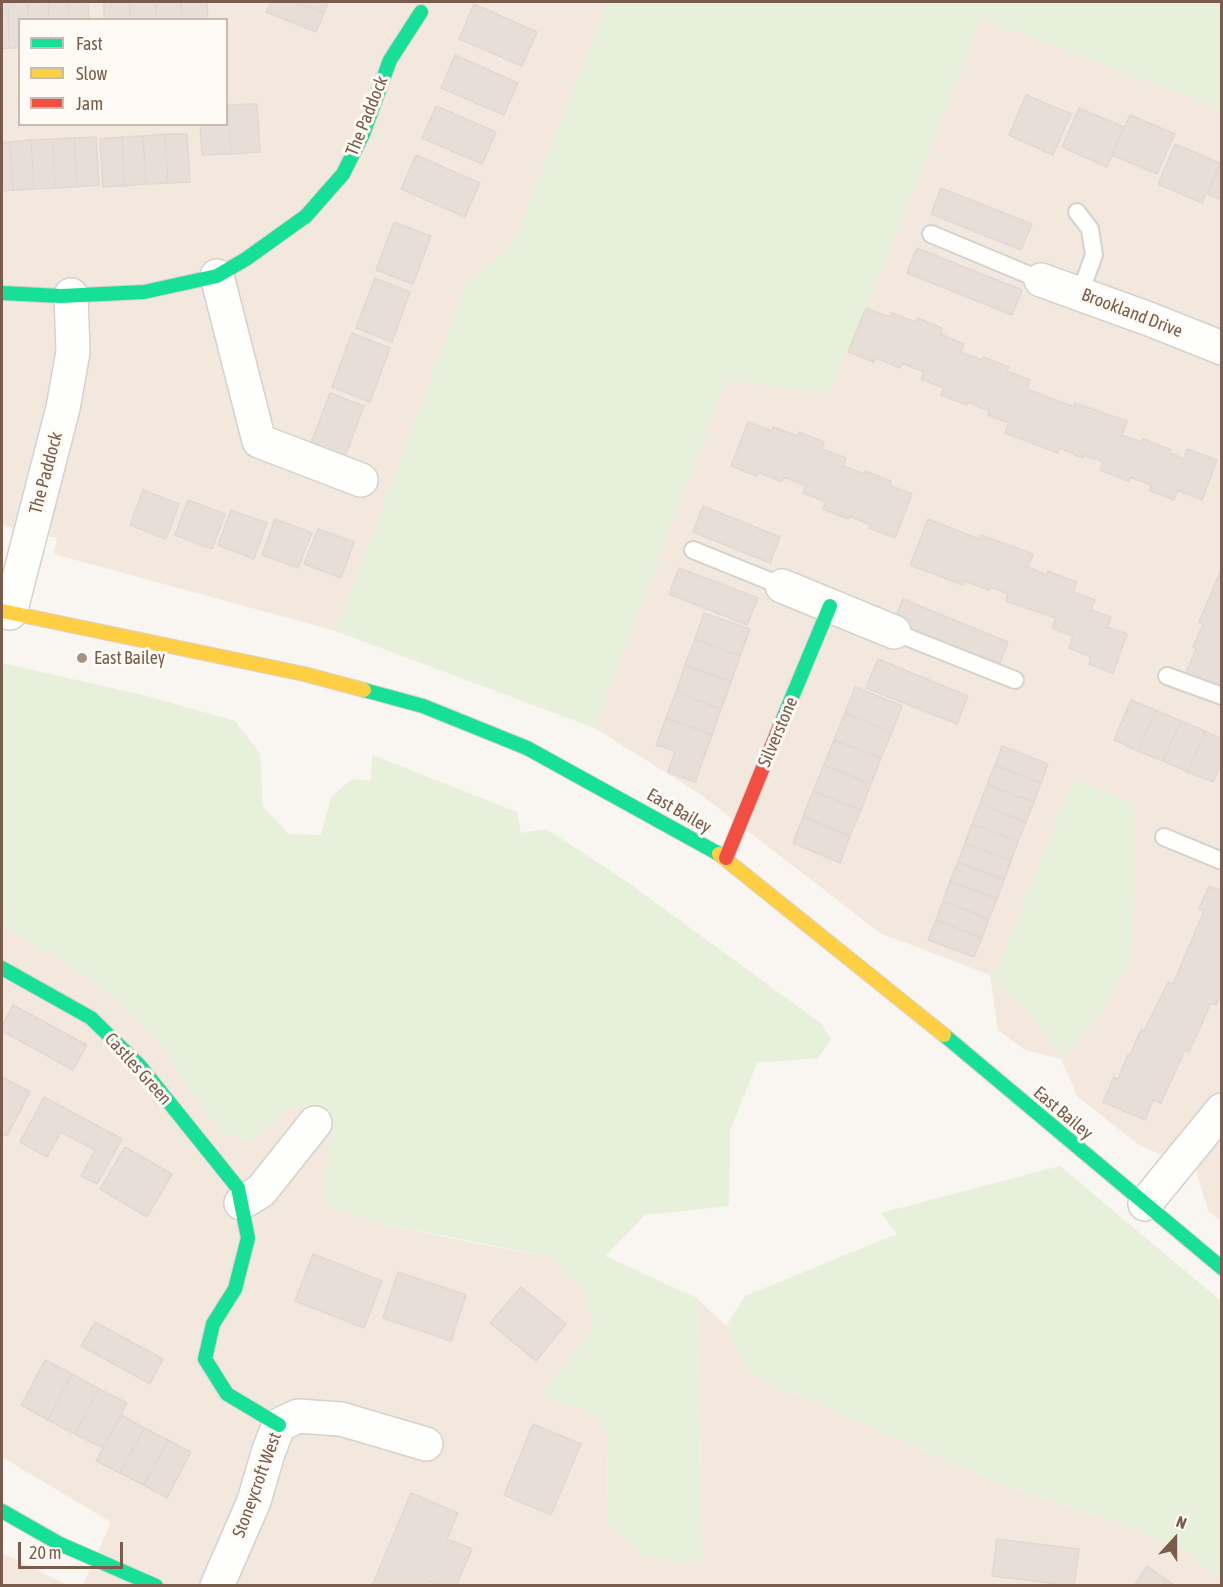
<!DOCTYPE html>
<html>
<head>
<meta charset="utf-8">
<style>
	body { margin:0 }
	#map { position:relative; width:1223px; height:1587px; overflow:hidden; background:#f9f5f0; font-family:"Asap Condensed",sans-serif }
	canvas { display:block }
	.frame { position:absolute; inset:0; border:3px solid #7a5c4d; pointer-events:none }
	.legend { position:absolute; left:18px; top:18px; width:210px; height:108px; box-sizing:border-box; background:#fffaf3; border:2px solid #cabbb1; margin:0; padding:8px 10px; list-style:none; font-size:18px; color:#7a5c4d }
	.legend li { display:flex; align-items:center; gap:12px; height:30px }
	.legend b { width:30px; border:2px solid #cabbb1 }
	.north { position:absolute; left:1145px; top:1509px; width:60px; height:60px; -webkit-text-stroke:4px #fffaf3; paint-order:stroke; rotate:21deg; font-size:16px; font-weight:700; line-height:24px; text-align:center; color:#7a5c4d }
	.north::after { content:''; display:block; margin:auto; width:21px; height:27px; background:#7a5c4d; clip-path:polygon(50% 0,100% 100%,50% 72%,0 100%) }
	.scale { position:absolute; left:18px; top:1542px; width:105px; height:27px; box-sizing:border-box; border:3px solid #7a5c4d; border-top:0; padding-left:8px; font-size:18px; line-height:21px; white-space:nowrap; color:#7a5c4d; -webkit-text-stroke:4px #fffaf3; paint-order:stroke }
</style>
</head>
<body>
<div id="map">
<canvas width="1223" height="1587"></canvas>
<div class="frame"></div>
<ul class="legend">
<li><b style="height:8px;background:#16e098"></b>Fast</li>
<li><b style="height:8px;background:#ffcf43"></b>Slow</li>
<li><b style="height:8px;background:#f24e42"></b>Jam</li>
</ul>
<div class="north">N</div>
<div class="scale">20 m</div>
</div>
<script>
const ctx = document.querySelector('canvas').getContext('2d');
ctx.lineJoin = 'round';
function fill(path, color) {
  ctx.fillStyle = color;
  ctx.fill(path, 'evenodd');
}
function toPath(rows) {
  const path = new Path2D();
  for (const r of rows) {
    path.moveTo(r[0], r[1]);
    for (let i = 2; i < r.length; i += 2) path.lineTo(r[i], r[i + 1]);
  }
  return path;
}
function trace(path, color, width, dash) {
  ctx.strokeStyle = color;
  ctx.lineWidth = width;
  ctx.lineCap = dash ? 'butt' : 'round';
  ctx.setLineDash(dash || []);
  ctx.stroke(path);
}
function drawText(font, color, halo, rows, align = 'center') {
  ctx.font = font + ' "Asap Condensed",sans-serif';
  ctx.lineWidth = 6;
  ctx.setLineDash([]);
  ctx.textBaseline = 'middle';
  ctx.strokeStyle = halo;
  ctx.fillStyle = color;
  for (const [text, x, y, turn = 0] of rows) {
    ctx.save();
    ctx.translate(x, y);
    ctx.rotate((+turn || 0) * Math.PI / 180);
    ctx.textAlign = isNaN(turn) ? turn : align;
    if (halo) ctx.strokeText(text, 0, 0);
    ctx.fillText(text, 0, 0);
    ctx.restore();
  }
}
fill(toPath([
	[2,2,1221,2,1221,1221,1208,1211,1196,1170,1139,1145,1077,1096,1061,1059,1025,1050,998,1030,990,975,880,933,700,794,595,728,336,631,54,554,57,538,2,525],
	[20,20,226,20,226,124,20,124],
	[2,925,99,984,159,1042,220,1132,252,1141,290,1107,324,1107,333,1132,326,1161,379,1223,484,1245,551,1257,582,1287,594,1327,542,1394,586,1411,608,1430,607,1523,703,1557,697,1298,726,1326,750,1374,1002,1484,1116,1522,1185,1551,1221,1579,1221,1585,83,1585,111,1522,2,1457],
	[2,1553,67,1585,2,1585]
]), '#f2e8de');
fill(toPath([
	[607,2,1208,2,1221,11,1222,109,981,18,882,270,829,393,726,380,595,728,336,631,467,283,514,243],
	[2,663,147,696,235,721,260,753,263,806,288,834,321,835,331,797,352,779,371,781,372,755,517,812,521,833,546,829,623,879,822,1024,831,1039,818,1058,757,1063,730,1131,729,1206,645,1215,605,1256,697,1298,703,1558,679,1562,644,1555,607,1524,608,1430,586,1411,541,1394,594,1327,582,1287,551,1257,379,1223,323,1205,326,1161,333,1132,324,1107,290,1107,252,1141,220,1132,159,1042,99,984,2,925],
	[1073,780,1134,803,1136,844,1134,926,1127,967,1100,1015,1062,1059,1035,1018,990,975,998,968],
	[1060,1166,1221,1301,1221,1579,1185,1551,1116,1522,1002,1484,750,1374,726,1326,745,1296,897,1234,881,1213]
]), '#e7f0db');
const building = toPath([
	[28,2,48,2,49,20,28,20,28,2],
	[28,2,28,20,20,20,20,48,9,48,8,3,28,2],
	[48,2,68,2,69,20,49,20,48,2],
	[68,2,88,2,89,20,69,20,68,2],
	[104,2,130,2,130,20,104,20,104,2],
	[130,2,156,2,156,20,130,20,130,2],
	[156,2,181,2,182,20,156,20,156,2],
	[181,2,207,2,208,20,182,20,181,2],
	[271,2,295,2,324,13,316,32,266,12,271,2],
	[295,2,328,2,324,13,295,2],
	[2,3,8,3,9,48,2,49,2,3],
	[474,4,537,32,522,66,459,39,474,4],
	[455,55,518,83,504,115,441,88,455,55],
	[1026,95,1071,114,1053,155,1009,135,1026,95],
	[257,104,260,152,231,154,228,105,257,104],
	[228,105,231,154,202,155,200,124,226,124,228,105],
	[436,106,496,132,482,164,422,138,436,106],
	[1079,108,1124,127,1107,167,1062,147,1079,108],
	[1130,115,1175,134,1157,174,1112,155,1130,115],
	[165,134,187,134,190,182,168,183,165,134],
	[165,134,168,183,146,184,143,136,165,134],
	[143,136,146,184,124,186,122,137,143,136],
	[96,137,99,185,77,187,74,138,96,137],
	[122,137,124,186,103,187,100,139,122,137],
	[74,138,77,187,55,188,53,139,74,138],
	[53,139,55,188,34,189,31,140,53,139],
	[31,140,34,189,13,190,10,142,31,140],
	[10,142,13,190,2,191,2,143,10,142],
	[1175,144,1220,163,1202,203,1158,184,1175,144],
	[416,155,480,183,465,217,401,189,416,155],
	[1222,162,1222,200,1208,194,1222,162],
	[941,188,1032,224,1021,250,931,214,941,188],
	[394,222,431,236,413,284,376,270,394,222],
	[917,248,1022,290,1012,315,907,273,917,248],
	[375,278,410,292,392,342,356,328,375,278],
	[866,308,890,317,892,313,915,322,917,318,942,328,940,334,964,344,961,352,982,360,983,357,1009,367,1007,371,1030,380,1027,389,1074,407,1075,403,1127,421,1122,435,1141,442,1143,439,1171,450,1170,453,1184,459,1187,449,1217,460,1202,500,1177,490,1174,500,1149,490,1151,485,1130,477,1129,481,1100,470,1103,462,1084,455,1083,458,1060,448,1058,453,1005,433,1009,423,988,415,989,411,968,402,967,405,941,395,944,388,921,379,924,372,902,363,900,368,876,358,874,362,848,352,866,308],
	[352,333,390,348,370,402,332,387,352,333],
	[330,393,364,406,345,456,311,443,330,393],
	[748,422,772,431,773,427,797,436,799,432,824,442,822,449,846,458,843,466,864,474,865,471,891,481,889,485,912,494,895,538,869,528,871,525,849,516,848,519,823,509,826,502,803,493,806,486,784,477,782,482,758,472,756,476,731,466,748,422],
	[143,490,179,504,166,539,130,525,143,490],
	[188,500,225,514,212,549,175,535,188,500],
	[703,506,780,537,770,563,693,532,703,506],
	[231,510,267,523,254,559,218,545,231,510],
	[275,519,312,533,298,568,262,555,275,519],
	[928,519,979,539,981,535,1033,554,1028,567,1047,575,1048,571,1077,582,1073,592,1095,600,1091,610,1111,617,1107,627,1127,634,1113,673,1089,664,1091,657,1069,648,1073,636,1052,628,1056,618,1006,601,1008,594,990,587,989,590,965,581,963,585,910,565,928,519],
	[318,529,354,542,341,578,304,564,318,529],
	[679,568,758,598,747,625,669,594,679,568],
	[1221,570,1222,571,1222,691,1185,675,1196,649,1193,647,1203,624,1199,622,1221,570],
	[903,599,1008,642,998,668,892,625,903,599],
	[704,613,750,629,740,656,695,639,704,613],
	[695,639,740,656,731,682,685,665,695,639],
	[878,659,968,696,957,724,866,688,878,659],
	[685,665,731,682,721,709,676,692,685,665],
	[855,687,902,706,892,732,845,713,855,687],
	[676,692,721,709,712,735,666,718,676,692],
	[1131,700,1156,710,1138,751,1114,740,1131,700],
	[1156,710,1181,721,1163,761,1138,751,1156,710],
	[845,713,892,732,881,758,834,740,845,713],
	[666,718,712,735,695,782,668,772,675,751,656,745,666,718],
	[1181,721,1205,731,1188,772,1163,761,1181,721],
	[1205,731,1222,739,1222,762,1213,782,1188,772,1205,731],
	[834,740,881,758,871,784,824,765,834,740],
	[1002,746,1048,764,1041,783,995,765,1002,746],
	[824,765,871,784,861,810,813,791,824,765],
	[995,765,1041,783,1034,802,987,785,995,765],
	[987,785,1034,802,1026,822,980,804,987,785],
	[813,791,861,810,850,836,803,817,813,791],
	[980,804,1026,822,1018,841,972,824,980,804],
	[803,817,850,836,840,863,793,843,803,817],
	[972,824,1018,841,1011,861,965,843,972,824],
	[965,843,1011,861,1004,880,958,862,965,843],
	[958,862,1004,880,997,899,950,881,958,862],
	[950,881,997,899,989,919,943,901,950,881],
	[1209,886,1222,891,1222,993,1216,1005,1211,1003,1189,1052,1185,1050,1161,1103,1153,1100,1145,1120,1103,1102,1114,1077,1118,1079,1128,1054,1130,1055,1141,1030,1144,1031,1168,982,1173,984,1204,911,1199,909,1209,886],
	[943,901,989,919,982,938,936,920,943,901],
	[936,920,982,938,974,957,928,940,936,920],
	[13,1005,87,1045,73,1070,2,1031,2,1026,13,1005],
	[2,1077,30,1092,7,1136,2,1133,2,1077],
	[44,1097,122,1139,97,1184,81,1176,95,1150,61,1132,47,1157,20,1142,44,1097],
	[125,1147,172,1174,147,1217,100,1189,125,1147],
	[313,1254,382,1281,364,1328,295,1301,313,1254],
	[398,1272,466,1295,451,1341,383,1318,398,1272],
	[521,1287,566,1324,536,1361,490,1323,521,1287],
	[95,1322,163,1359,150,1384,81,1346,95,1322],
	[45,1360,72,1374,48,1420,21,1405,45,1360],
	[72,1374,99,1389,75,1434,48,1420,72,1374],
	[99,1389,127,1403,103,1448,75,1434,99,1389],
	[121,1415,144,1428,120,1473,96,1461,121,1415],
	[533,1424,581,1444,551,1515,504,1495,533,1424],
	[144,1428,168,1440,144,1485,120,1473,144,1428],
	[168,1440,191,1452,167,1498,144,1485,168,1440],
	[411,1493,458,1513,447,1539,472,1549,456,1586,439,1586,429,1581,428,1586,372,1586,411,1493],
	[997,1539,1079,1549,1074,1586,992,1576,997,1539],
	[1147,1566,1174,1585,1174,1586,1134,1586,1147,1566]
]);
fill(building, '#e6ded7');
trace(building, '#e2d8d2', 1.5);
const lane = toPath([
	[1077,212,1090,229,1094,255,1080,293],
	[931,234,1041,280],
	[693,550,782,586],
	[894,632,1015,680],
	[1167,676,1222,696],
	[1164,837,1222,861]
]);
const street = toPath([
	[217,276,259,441,361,480],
	[1041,280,1149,319,1222,348],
	[782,586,894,632],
	[10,613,63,408,73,352,71,295],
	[241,1203,261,1191,315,1123],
	[1145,1204,1222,1110],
	[217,1586,254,1501,269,1450,279,1425,298,1416,341,1419,426,1444]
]);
const fast = toPath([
	[2,293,61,296,144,292,217,276,246,259,306,216,343,174,363,134,390,60,421,12],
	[364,690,423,706,527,748,719,854],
	[780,726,830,606],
	[2,968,91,1018,139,1065,238,1188,248,1238,235,1289,213,1324,205,1359,227,1394,279,1425],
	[944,1035,1222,1268],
	[2,1511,60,1544,156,1586]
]);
const slow = toPath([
	[2,611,304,674,364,690],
	[719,854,944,1035]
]);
const jam = toPath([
	[726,858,780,726]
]);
trace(lane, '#d7d1cb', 20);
trace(street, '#d7d1cb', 36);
trace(fast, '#d9d2cb', 16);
trace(slow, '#d9d2cb', 16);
trace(jam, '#d9d2cb', 16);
trace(lane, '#fefefd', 16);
trace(street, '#fefefd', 33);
trace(fast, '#16e098', 14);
trace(slow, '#ffcf43', 14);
trace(jam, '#f24e42', 14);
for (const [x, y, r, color] of [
	[82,658,6,"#a69286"]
]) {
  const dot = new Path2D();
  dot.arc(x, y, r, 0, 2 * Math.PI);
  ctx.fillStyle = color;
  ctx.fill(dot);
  trace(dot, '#fffaf3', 2);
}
drawText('18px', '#7a5c4d', '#fffaf3', [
	["The Paddock",367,116,-68],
	["Brookland Drive",1132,313,21],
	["The Paddock",46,473,-75],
	["Silverstone",778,732,-67],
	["East Bailey",679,811,30],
	["Castles Green",138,1069,48],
	["East Bailey",1063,1113,40],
	["Stoneycroft West",257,1485,-70]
]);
drawText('18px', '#7a5c4d', '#fffaf3', [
	["East Bailey",94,658]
], 'left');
</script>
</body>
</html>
